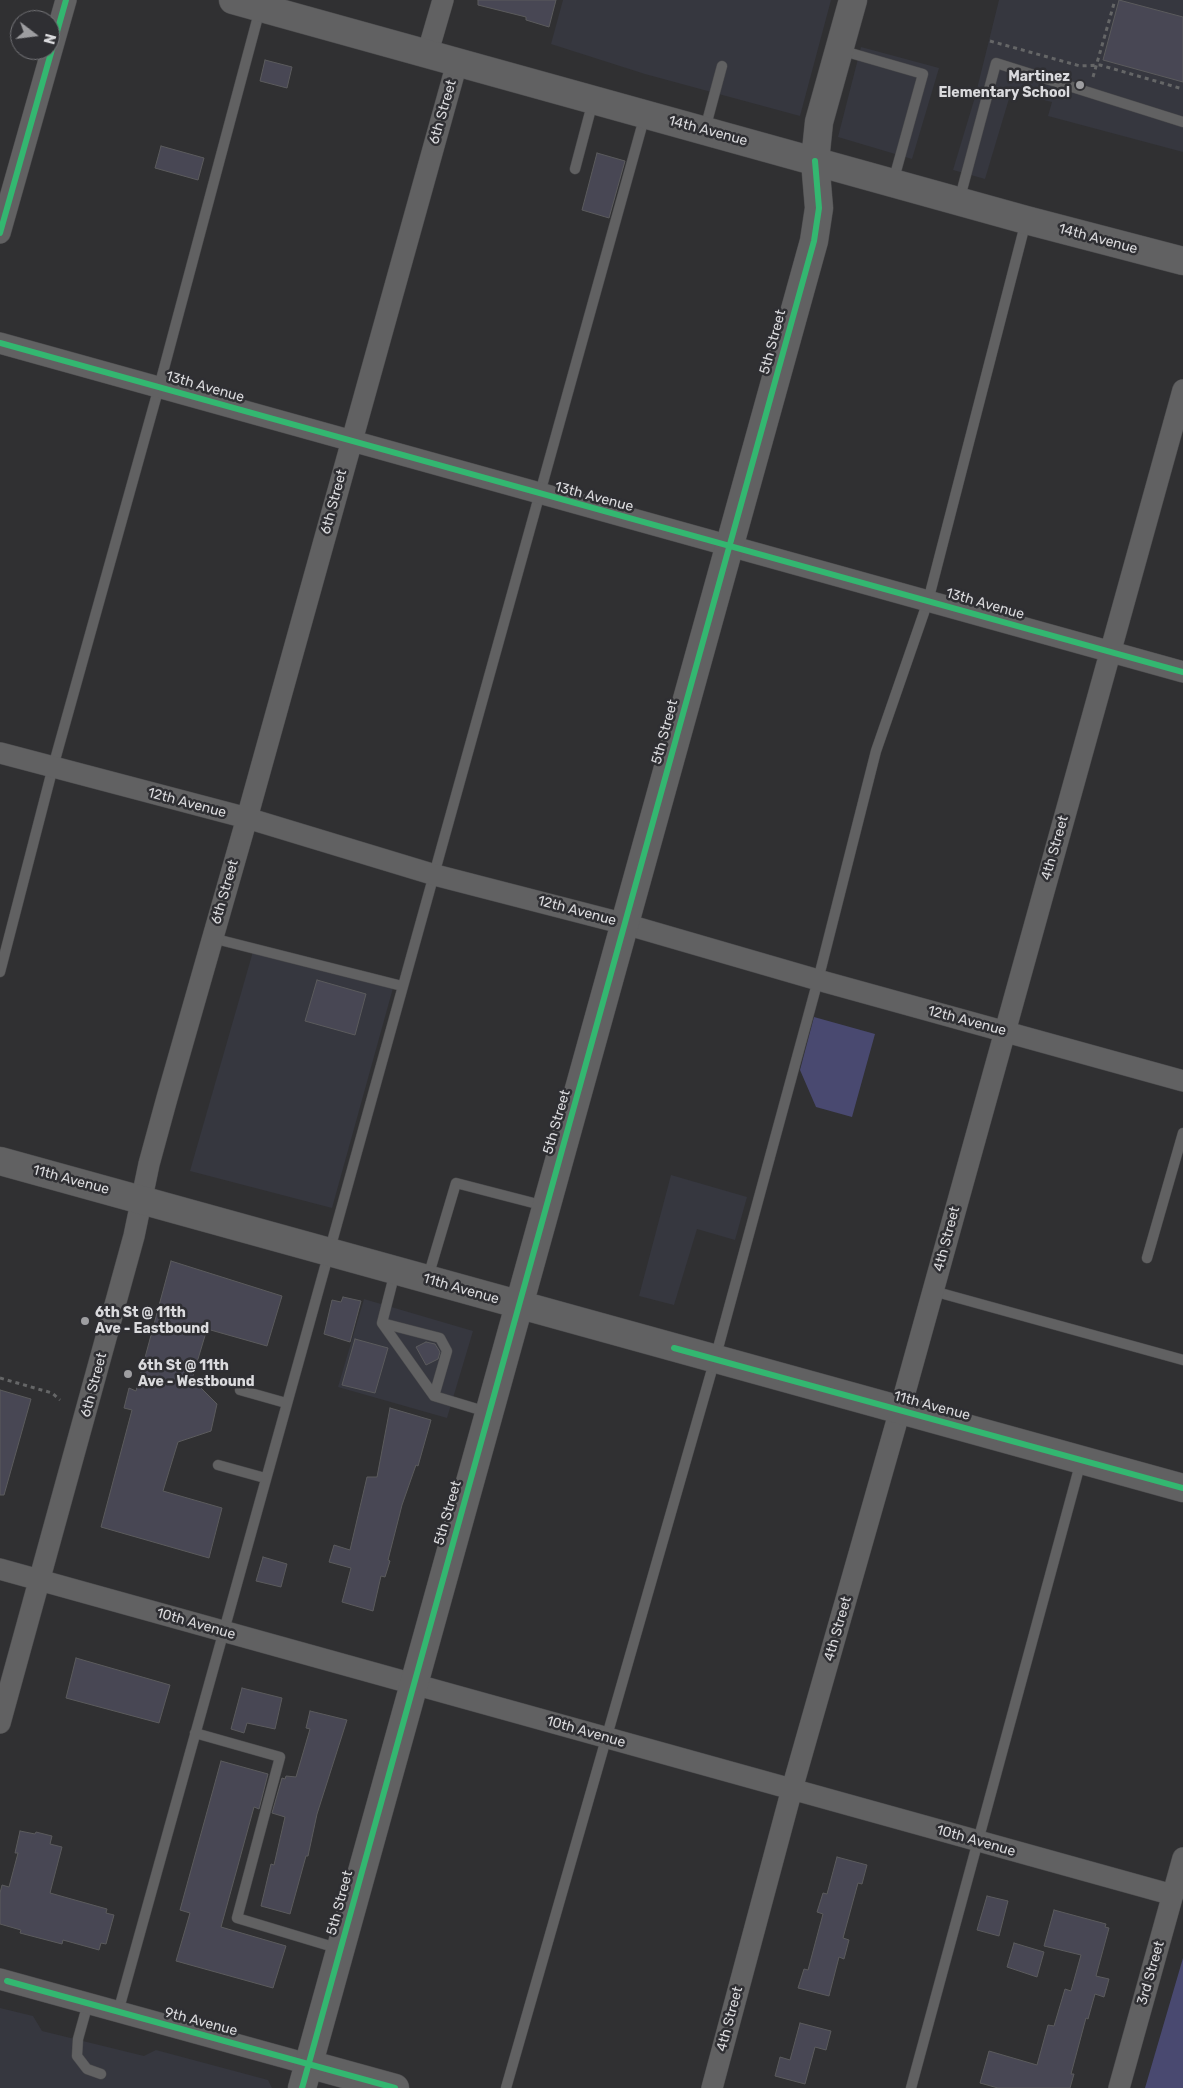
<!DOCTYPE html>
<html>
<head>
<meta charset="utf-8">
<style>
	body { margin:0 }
	#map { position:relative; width:1183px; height:2088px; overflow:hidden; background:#303032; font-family:Rubik,sans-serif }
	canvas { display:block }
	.north { position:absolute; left:10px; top:10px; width:50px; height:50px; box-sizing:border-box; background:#2f2f33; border:1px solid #737377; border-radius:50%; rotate:105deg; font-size:14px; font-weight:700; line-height:20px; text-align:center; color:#dadadd }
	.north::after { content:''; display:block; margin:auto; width:18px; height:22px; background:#9e9ea1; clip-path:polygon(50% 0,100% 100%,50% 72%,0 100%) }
</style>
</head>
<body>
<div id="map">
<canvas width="1183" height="2088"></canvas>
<div class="north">N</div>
</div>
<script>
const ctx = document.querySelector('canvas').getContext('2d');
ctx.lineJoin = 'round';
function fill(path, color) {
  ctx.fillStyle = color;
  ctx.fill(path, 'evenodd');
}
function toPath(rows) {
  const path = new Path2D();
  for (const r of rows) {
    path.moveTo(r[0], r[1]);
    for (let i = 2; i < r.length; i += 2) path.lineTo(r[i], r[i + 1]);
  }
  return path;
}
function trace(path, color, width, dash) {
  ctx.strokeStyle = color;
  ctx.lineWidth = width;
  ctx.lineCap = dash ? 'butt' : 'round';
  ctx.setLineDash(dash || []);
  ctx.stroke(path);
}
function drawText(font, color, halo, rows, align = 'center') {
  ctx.font = font + ' Rubik,sans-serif';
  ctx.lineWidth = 5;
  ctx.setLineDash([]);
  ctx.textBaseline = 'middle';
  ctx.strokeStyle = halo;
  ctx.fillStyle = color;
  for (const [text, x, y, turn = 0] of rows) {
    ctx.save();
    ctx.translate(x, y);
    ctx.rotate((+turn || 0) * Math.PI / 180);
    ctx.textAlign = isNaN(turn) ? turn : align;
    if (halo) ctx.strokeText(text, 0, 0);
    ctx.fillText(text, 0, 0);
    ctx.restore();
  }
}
fill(toPath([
	[563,0,831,0,800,116,645,74,551,44],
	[999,0,1183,0,1183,152,1048,116,1052,102,1011,92,985,179,953,170,975,97],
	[861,47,939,68,912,159,838,137],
	[254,948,393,988,332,1208,190,1171],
	[671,1175,747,1197,735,1240,697,1229,674,1305,639,1296],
	[364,1299,473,1331,447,1418,338,1387],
	[0,2008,33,2016,42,2031,144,2056,156,2050,268,2080,272,2088,0,2088]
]), '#36373f');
fill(toPath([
	[814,1017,875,1034,852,1117,816,1107,800,1070],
	[1183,1958,1183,2088,1145,2088]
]), '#494970');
const building = toPath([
	[478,0,556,0,549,27,526,20,526,17,478,5,478,0],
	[1119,0,1183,17,1183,82,1103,60,1119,0],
	[265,60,292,67,287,88,260,81,265,60],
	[161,146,204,158,198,180,155,168,161,146],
	[597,153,625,161,609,218,582,210,597,153],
	[317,980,366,994,355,1035,305,1021,317,980],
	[171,1261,282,1296,267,1346,207,1329,192,1379,217,1404,211,1431,178,1442,163,1491,222,1508,209,1558,101,1527,132,1410,124,1408,129,1388,136,1391,171,1261],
	[343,1297,361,1301,350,1342,324,1334,332,1300,341,1302,343,1297],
	[355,1339,388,1348,375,1393,342,1385,355,1339],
	[426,1342,435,1344,440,1352,438,1359,426,1365,416,1347,426,1342],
	[0,1390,31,1399,4,1495,0,1495,0,1390],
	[390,1408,431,1420,418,1466,416,1465,402,1505,388,1560,390,1561,385,1577,381,1576,373,1611,342,1602,351,1568,329,1562,334,1545,350,1550,367,1477,377,1477,390,1408],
	[263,1557,287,1564,281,1587,256,1581,263,1557],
	[76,1658,170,1685,159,1723,66,1698,76,1658],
	[242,1688,282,1698,275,1729,247,1723,244,1733,231,1729,242,1688],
	[310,1711,347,1720,317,1814,308,1856,306,1856,290,1914,261,1906,271,1864,274,1865,285,1817,272,1813,282,1778,285,1779,286,1776,296,1777,310,1729,306,1728,310,1711],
	[221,1761,268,1774,259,1809,254,1807,221,1927,286,1946,273,1988,176,1961,190,1913,180,1910,221,1761],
	[20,1831,35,1834,36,1832,52,1836,50,1844,62,1847,50,1893,107,1909,106,1913,114,1915,106,1944,101,1943,99,1950,63,1940,62,1944,20,1933,21,1930,0,1924,0,1893,2,1885,9,1887,18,1853,15,1853,20,1831],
	[837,1857,867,1865,862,1884,858,1883,843,1938,849,1940,844,1959,839,1957,829,1996,798,1988,804,1969,808,1970,823,1914,817,1912,823,1893,827,1894,837,1857],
	[987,1896,1008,1901,999,1936,977,1930,987,1896],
	[1054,1910,1106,1924,1105,1927,1109,1928,1096,1976,1109,1979,1104,1997,1095,1994,1088,2019,1086,2018,1071,2074,1074,2074,1070,2088,998,2088,980,2083,989,2051,1037,2065,1048,2025,1054,2026,1065,1989,1071,1991,1081,1955,1044,1946,1054,1910],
	[1014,1943,1044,1952,1037,1977,1007,1967,1014,1943],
	[800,2023,831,2031,826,2050,815,2047,805,2084,775,2076,780,2057,790,2060,800,2023]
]);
fill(building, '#484754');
trace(building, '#5b5b5d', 1);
const lane = toPath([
	[840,50,923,74,893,182],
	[705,129,722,66],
	[575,169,593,101],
	[959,201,996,63,1183,122],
	[212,938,402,986],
	[0,972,53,767,159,387,260,9],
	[1147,1258,1183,1133],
	[395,1272,382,1323,440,1338,447,1351,434,1396,487,1412],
	[428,1277,456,1183,545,1206],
	[933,1291,1183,1360],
	[382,1323,434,1396],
	[240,1390,286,1403],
	[218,1465,265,1478],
	[195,1733,280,1757,237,1918,340,1949],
	[88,2003,78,2039,77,2056,87,2069,101,2074],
	[118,2012,645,115],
	[506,2088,715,1359,818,980,876,751,928,601,1026,221],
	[911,2088,1081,1461]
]);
const street = toPath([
	[427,55,443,0],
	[0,233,66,0],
	[0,343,1183,672],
	[0,753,247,818,435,875,625,924,818,980,1183,1081],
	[0,1569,1173,1895],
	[0,1723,134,1236,149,1164,167,1098,247,818,457,63],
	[0,1979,308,2064],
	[712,2088,792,1789,900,1410,1183,390],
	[1119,2088,1183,1858]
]);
const secondary = toPath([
	[233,0,1026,220,1183,261],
	[0,1161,1183,1488],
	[308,2064,395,2088],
	[302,2088,814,241,819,208,815,161,819,122,853,0]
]);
trace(lane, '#4b4b4d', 11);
trace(street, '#4b4b4d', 22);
trace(secondary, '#4b4b4d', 29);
trace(toPath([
	[990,41,1080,66,1100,65,1183,89],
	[1093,77,1115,0],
	[0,1378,52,1393,60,1400]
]), '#656667', 3, [4, 4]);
trace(lane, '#616162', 10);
trace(street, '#616162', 21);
trace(secondary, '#616162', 28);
trace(toPath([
	[0,233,66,0],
	[0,343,1183,672],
	[674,1348,1183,1488],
	[7,1981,395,2088],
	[302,2088,814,241,819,208,815,161]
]), '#33b770', 6);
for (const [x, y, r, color] of [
	[1080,85,5,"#9e9ea1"],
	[85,1321,5,"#9e9ea1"],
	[128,1374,5,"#9e9ea1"]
]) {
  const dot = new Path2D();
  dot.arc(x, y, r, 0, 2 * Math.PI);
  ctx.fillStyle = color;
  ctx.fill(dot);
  trace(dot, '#2f2f33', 2);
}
drawText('bold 14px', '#dadadd', '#2f2f33', [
	["Martinez",1070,77,"right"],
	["Elementary School",1070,93,"right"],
	["6th St @ 11th",95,1313],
	["Ave - Eastbound",95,1329],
	["6th St @ 11th",138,1366],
	["Ave - Westbound",138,1382]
], 'left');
drawText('14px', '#dadadd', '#2f2f33', [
	["6th Street",443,112,-74],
	["14th Avenue",708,131,15],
	["14th Avenue",1098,239,15],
	["5th Street",773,342,-75],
	["13th Avenue",205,387,16],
	["13th Avenue",594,497,15],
	["6th Street",334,502,-75],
	["13th Avenue",985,604,16],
	["5th Street",665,732,-75],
	["12th Avenue",187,803,15],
	["4th Street",1055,848,-74],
	["6th Street",225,892,-74],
	["12th Avenue",577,911,15],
	["12th Avenue",967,1021,15],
	["5th Street",557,1122,-74],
	["11th Avenue",71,1180,15],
	["4th Street",947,1239,-75],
	["11th Avenue",461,1289,16],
	["6th Street",94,1385,-75],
	["11th Avenue",932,1406,15],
	["5th Street",448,1513,-74],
	["10th Avenue",196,1624,16],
	["4th Street",838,1629,-74],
	["10th Avenue",586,1732,16],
	["10th Avenue",976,1841,16],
	["5th Street",340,1903,-75],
	["3rd Street",1151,1973,-74],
	["4th Street",730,2019,-75],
	["9th Avenue",201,2022,15]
]);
</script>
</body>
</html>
